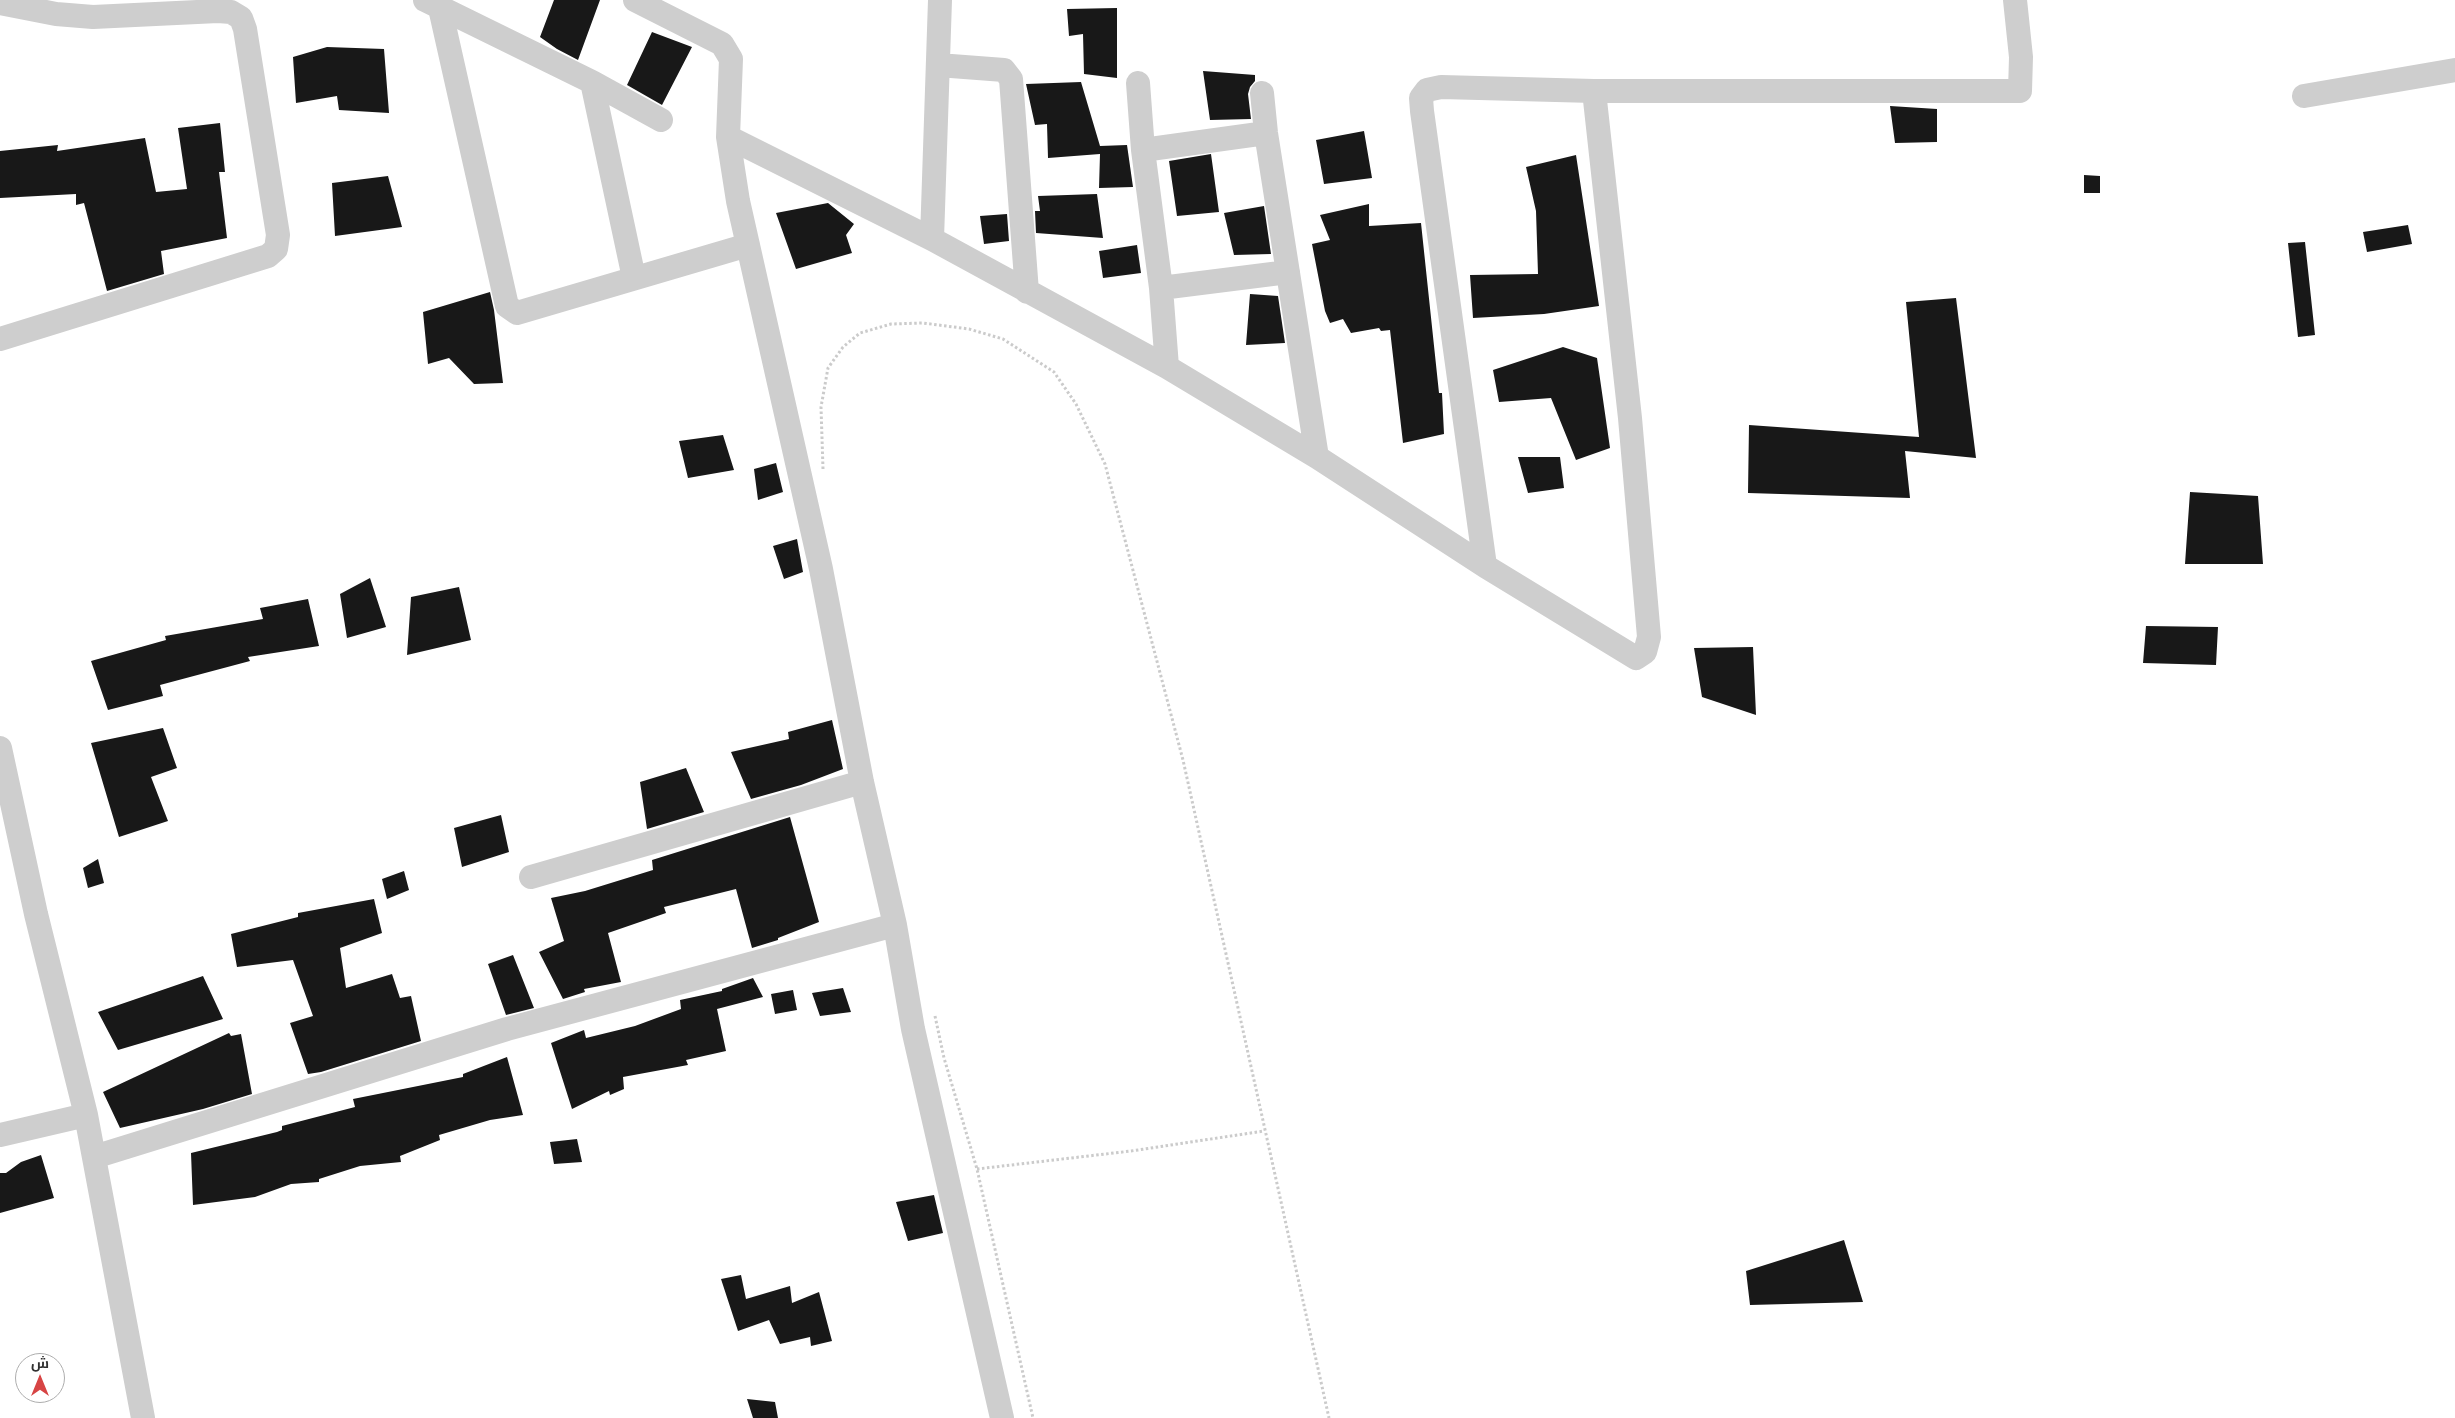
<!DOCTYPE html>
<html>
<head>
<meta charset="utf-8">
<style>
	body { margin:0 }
	#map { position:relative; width:2455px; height:1418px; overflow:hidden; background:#fff; font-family:Karla,Cairo,sans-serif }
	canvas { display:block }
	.north { position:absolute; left:15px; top:1353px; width:50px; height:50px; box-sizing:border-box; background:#fff; border:1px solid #adadad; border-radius:50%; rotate:0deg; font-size:14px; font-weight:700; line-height:20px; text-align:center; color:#313131 }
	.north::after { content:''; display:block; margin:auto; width:18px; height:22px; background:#d74444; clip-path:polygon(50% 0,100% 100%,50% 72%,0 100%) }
</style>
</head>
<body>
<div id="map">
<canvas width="2455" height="1418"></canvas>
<div class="north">ش</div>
</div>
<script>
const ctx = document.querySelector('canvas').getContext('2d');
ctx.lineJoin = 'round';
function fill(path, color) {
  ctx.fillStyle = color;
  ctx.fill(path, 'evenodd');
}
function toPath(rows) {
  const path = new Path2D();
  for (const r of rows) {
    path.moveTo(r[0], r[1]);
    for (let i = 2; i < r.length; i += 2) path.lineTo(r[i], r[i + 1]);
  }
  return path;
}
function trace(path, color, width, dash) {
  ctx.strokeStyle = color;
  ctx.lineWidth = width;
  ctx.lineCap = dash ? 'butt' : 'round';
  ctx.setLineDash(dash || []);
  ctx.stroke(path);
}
fill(toPath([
	[554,0,600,0,578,60,557,49,540,37],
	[1117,8,1117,78,1084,74,1083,34,1069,36,1067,9],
	[652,32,692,47,662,105,627,85],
	[327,47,384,49,389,113,339,110,337,96,296,103,293,57],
	[1203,71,1255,75,1255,81,1250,87,1248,94,1251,119,1210,120],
	[1081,82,1100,146,1127,145,1133,187,1099,188,1100,154,1048,158,1047,124,1035,125,1026,84],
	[1890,106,1937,109,1937,142,1895,143],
	[220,123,225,172,219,172,227,238,161,251,164,274,107,291,84,203,76,205,76,194,0,198,0,151,58,145,57,151,145,138,156,192,187,189,178,128],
	[1364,131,1372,178,1324,184,1316,140],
	[1211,154,1219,212,1177,216,1169,161],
	[1576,155,1599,306,1544,314,1473,318,1470,275,1538,274,1536,211,1526,167],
	[2084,175,2100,176,2100,193,2084,193],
	[388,176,402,227,335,236,332,183],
	[1097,194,1103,238,1036,233,1035,211,1040,211,1038,196],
	[828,203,854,224,846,235,852,253,796,269,776,213],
	[1369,204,1369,226,1421,223,1439,393,1442,393,1444,434,1403,443,1390,330,1381,331,1379,328,1351,333,1343,319,1330,323,1325,311,1312,244,1330,240,1320,215],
	[1264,206,1271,254,1234,255,1224,213],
	[1007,214,1009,241,984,244,980,216],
	[2408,225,2412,244,2367,252,2363,232],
	[2305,242,2315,335,2298,337,2288,243],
	[1137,245,1141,273,1103,278,1099,251],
	[490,292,494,310,503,383,474,384,449,358,428,364,423,312],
	[1250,294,1278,296,1285,343,1246,345],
	[1956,298,1976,458,1905,451,1910,498,1748,493,1749,425,1919,437,1906,302],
	[1563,347,1597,358,1610,448,1576,460,1551,398,1499,402,1493,370],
	[723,435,734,470,688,478,679,441],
	[1518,457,1560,457,1564,488,1528,493],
	[776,463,783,492,758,500,754,469],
	[2190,492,2258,496,2263,564,2185,564],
	[797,539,803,572,784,579,773,546],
	[370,578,386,627,347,638,340,594],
	[459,587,471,640,407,655,411,597],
	[308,599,319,646,248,657,250,661,160,685,163,696,108,710,91,661,166,640,165,636,263,619,260,608],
	[2146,626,2218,627,2216,665,2143,663],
	[1753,647,1756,715,1702,697,1694,648],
	[832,720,843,769,801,785,751,799,731,752,789,739,788,732],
	[163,728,177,768,151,777,168,821,119,837,91,743],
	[686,768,704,812,647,829,640,782],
	[501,815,509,852,462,867,454,828],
	[790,817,819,922,778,938,778,940,752,948,736,889,664,907,666,913,608,933,621,982,584,989,585,992,563,999,539,952,564,941,551,898,585,891,653,870,652,860],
	[98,859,104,883,88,888,83,868],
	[404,871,409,890,387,899,382,879],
	[374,899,382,933,340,948,346,988,392,974,400,998,411,996,421,1041,321,1072,308,1074,290,1023,313,1016,293,960,237,967,231,934,298,917,298,913],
	[513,955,534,1008,506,1015,488,964],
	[203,976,223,1019,118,1050,98,1012],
	[753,978,763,997,717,1009,726,1051,686,1060,688,1065,623,1077,624,1089,610,1095,609,1091,572,1109,551,1043,584,1030,586,1038,635,1026,681,1009,680,1000,722,991,722,989],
	[843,988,851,1012,820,1016,812,993],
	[793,990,797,1010,775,1014,771,994],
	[229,1033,231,1036,241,1034,252,1094,203,1109,120,1128,103,1092],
	[507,1057,523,1115,490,1120,439,1135,440,1140,400,1156,401,1162,360,1166,319,1179,319,1182,291,1184,255,1197,193,1205,191,1153,277,1132,282,1130,282,1126,355,1107,353,1099,463,1077,463,1074],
	[577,1139,582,1162,554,1164,550,1142],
	[41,1155,54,1198,0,1213,0,1173,6,1173,21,1162],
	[934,1195,943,1233,908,1241,896,1202],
	[1844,1240,1863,1302,1750,1305,1746,1271],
	[741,1275,746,1299,790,1286,792,1303,819,1292,832,1341,811,1346,810,1337,780,1344,769,1320,738,1331,721,1279],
	[747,1399,775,1402,778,1418,753,1418]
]), '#181818');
trace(toPath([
	[823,469,821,407,828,368,843,347,860,333,891,324,923,323,969,329,1003,339,1054,372,1076,404,1105,464,1183,760,1329,1418],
	[935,1016,944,1058,977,1169,1033,1418],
	[977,1169,1131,1151,1264,1131]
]), '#cbcbcb', 3, [2.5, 2.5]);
trace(toPath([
	[425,0,592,82,661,120],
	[635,0,722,44,731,59,728,137,738,201,821,569,862,782,895,925,913,1029,1002,1418],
	[0,3,56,14,93,17,218,11,231,12,241,18,245,29,278,235,276,249,268,256,0,339],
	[440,8,507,306,517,313,748,245],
	[938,65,1004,70,1011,79,1027,292],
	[592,82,634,278],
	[1138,83,1143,150,1161,288,1167,367],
	[1262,93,1266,133,1317,457],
	[2304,96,2455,70],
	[728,137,932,239,1167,367,1317,457,1485,566,1636,658,1645,652,1649,637,1630,418,1594,91],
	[1143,150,1266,133],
	[932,239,940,0],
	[1161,288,1288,272],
	[1485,566,1422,111,1421,98,1427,90,1441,87,1594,91,2020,91,2021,57,2015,0],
	[0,748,36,914,86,1115,143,1418],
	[531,877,862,782],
	[0,1135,86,1115],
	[94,1157,507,1029,895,925]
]), '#cecece', 24);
</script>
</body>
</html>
